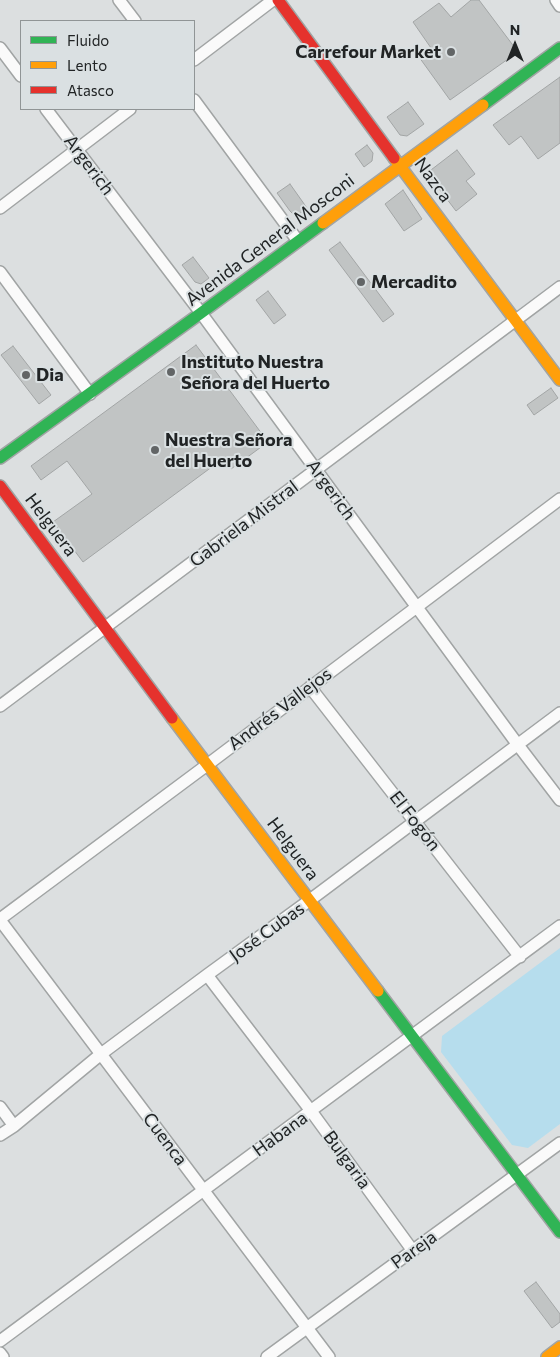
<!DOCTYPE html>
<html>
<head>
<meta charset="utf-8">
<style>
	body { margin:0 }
	#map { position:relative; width:560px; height:1357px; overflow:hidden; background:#dcdfe0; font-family:Commissioner,sans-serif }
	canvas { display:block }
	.legend { position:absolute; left:20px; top:20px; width:175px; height:90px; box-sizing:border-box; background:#dae0e2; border:1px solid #909596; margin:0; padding:6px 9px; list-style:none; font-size:15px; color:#212425 }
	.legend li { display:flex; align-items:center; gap:10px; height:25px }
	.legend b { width:25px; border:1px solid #909596 }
	.north { position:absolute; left:490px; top:20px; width:50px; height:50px; -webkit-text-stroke:4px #dae0e2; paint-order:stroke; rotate:0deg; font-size:14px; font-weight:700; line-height:20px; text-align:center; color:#212425 }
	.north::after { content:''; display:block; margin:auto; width:18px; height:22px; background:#212425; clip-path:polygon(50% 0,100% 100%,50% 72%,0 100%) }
</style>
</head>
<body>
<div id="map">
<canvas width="560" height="1357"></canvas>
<ul class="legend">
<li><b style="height:6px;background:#30b455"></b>Fluido</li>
<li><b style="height:6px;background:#ff9f0a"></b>Lento</li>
<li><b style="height:6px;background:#e5322d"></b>Atasco</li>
</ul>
<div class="north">N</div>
</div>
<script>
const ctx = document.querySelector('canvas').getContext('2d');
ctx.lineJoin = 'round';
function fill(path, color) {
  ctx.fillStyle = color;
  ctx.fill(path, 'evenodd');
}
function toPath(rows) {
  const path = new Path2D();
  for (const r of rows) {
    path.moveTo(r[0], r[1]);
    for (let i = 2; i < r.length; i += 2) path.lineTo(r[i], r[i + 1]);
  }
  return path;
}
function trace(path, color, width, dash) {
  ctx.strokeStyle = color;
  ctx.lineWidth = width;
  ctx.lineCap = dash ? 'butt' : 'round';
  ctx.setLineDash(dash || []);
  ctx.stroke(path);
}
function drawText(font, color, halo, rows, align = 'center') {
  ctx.font = font + ' Commissioner,sans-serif';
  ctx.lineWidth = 4;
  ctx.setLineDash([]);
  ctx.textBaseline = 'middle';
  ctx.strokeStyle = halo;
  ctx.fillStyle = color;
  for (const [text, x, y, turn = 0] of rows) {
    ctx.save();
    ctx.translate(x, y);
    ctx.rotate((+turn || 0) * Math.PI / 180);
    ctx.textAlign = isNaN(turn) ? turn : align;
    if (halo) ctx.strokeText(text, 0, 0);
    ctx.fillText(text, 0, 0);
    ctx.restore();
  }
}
fill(toPath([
	[560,948,560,1124,528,1148,512,1145,441,1052,442,1036]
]), '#b6dded');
const building = toPath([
	[471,0,479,0,518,52,450,100,419,57,431,48,413,22,439,3,451,17,471,0],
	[560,77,560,143,538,159,521,136,509,145,493,125,560,77],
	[408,102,424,124,407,136,400,135,387,117,408,102],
	[367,145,373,153,372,161,364,167,355,154,367,145],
	[457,150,475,174,466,181,477,194,456,211,427,173,457,150],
	[290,184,307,208,298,215,293,214,290,211,277,193,290,184],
	[403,190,422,219,404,231,385,204,403,190],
	[340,242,394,314,383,322,329,250,340,242],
	[193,257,209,278,201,284,195,282,182,265,193,257],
	[268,291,286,315,274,324,256,300,268,291],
	[196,345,268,442,231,469,224,458,83,562,53,522,92,494,67,461,41,480,31,466,196,345],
	[13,346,51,395,39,404,1,355,13,346],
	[551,388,558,398,534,415,527,405,551,388],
	[536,1282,560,1314,560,1322,552,1328,524,1291,536,1282]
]);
fill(building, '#c1c4c4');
trace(building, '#a2a5a5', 1);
const street = toPath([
	[119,0,135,21],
	[556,0,560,6],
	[0,48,21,76],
	[194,60,273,0],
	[194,100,298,241],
	[46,109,201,313,518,745,560,800],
	[0,208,130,109],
	[0,272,90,394],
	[310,687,520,957],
	[0,706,560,287],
	[0,919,207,765,560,499],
	[0,920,329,1357],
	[207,975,311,1111,413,1251],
	[0,1107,14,1126],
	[0,1135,14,1126,101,1054,207,975,310,900,560,713],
	[0,1341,560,926],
	[0,1353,3,1357],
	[267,1357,560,1143]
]);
const fast = toPath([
	[483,105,560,48],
	[0,458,201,313,323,223],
	[378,991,560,1232]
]);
const slow = toPath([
	[394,158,560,380],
	[323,223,483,105],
	[172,718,378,991],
	[547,1357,560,1347]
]);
const jam = toPath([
	[278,0,394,158],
	[0,486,172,718]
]);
trace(street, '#a1a4a4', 14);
trace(fast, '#a1a4a4', 14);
trace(slow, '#a1a4a4', 14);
trace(jam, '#a1a4a4', 14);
trace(street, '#fafafa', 11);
trace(fast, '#30b455', 11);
trace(slow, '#ff9f0a', 11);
trace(jam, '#e5322d', 11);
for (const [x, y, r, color] of [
	[451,52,5,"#626566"],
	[361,282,5,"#626566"],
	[171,372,5,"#626566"],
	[26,375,5,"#626566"],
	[155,450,5,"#626566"]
]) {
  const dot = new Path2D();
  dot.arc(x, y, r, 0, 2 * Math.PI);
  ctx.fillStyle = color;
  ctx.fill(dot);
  trace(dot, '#dae0e2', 2);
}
drawText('bold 18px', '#212425', '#dae0e2', [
	["Carrefour Market",441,52,"right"],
	["Mercadito",371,282],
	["Instituto Nuestra",181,362],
	["Señora del Huerto",181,383],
	["Dia",36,375],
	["Nuestra Señora",165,440],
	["del Huerto",165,461]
], 'left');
drawText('18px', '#212425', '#dae0e2', [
	["Argerich",89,165,53],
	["Nazca",433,180,54],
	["Avenida General Mosconi",270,240,-37],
	["Argerich",331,490,54],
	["Gabriela Mistral",244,524,-37],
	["Helguera",51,525,53],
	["Andrés Vallejos",280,709,-37],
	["El Fogón",415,821,52],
	["Helguera",293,849,53],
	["José Cubas",267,932,-36],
	["Habana",280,1134,-36],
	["Cuenca",165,1139,53],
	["Bulgaria",347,1160,54],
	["Pareja",414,1250,-36]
]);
</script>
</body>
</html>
